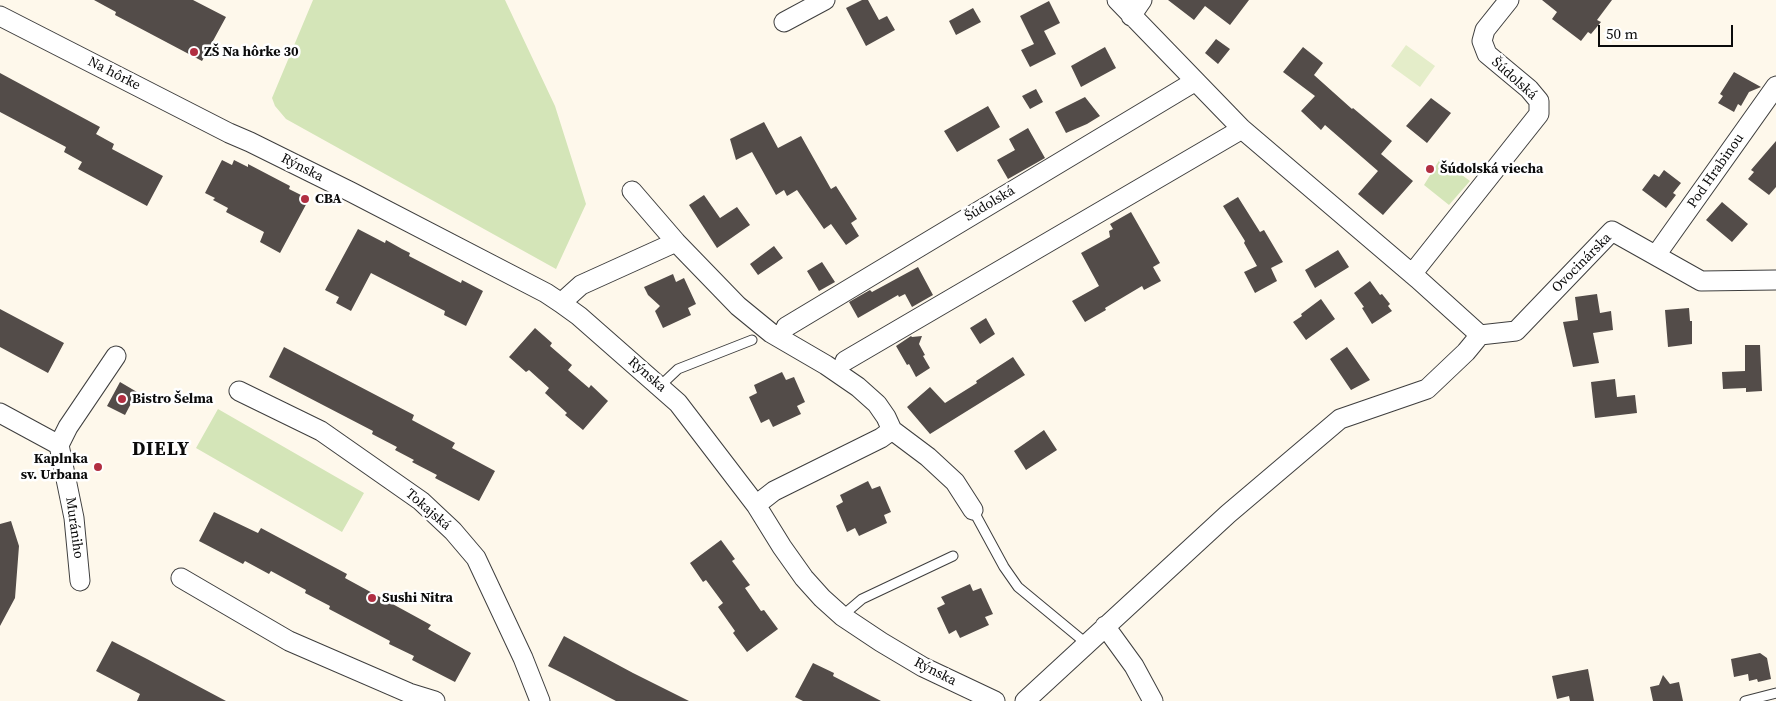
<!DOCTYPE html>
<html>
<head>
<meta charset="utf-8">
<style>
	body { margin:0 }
	#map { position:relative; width:1776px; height:701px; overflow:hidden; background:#fef8eb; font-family:"Source Serif 4",serif }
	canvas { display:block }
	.scale { position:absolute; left:1598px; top:25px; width:135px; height:22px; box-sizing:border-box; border:2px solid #0b0b0b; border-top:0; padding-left:6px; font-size:15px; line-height:18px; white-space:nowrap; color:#0b0b0b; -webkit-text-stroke:4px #fff; paint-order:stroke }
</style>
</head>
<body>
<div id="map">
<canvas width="1776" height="701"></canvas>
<div class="scale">50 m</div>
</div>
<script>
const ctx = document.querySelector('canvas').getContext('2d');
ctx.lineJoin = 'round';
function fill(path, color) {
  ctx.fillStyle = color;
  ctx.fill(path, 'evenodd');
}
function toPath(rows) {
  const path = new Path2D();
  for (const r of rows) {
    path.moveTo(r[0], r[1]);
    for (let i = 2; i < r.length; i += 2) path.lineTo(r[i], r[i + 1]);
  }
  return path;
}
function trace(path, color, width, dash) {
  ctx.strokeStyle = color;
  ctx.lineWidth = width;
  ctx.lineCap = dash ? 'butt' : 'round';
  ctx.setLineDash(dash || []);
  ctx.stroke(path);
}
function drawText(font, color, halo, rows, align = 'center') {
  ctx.font = font + ' "Source Serif 4",serif';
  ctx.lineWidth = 5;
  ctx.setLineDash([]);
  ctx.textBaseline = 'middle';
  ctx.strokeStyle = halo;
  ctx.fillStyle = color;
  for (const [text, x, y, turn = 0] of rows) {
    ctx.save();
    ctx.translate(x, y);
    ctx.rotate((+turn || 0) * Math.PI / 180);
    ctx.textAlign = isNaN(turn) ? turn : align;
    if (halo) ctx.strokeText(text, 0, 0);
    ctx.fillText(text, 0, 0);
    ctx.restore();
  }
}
fill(toPath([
	[313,0,505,0,555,106,586,204,556,269,286,119,275,106,272,98],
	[1440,159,1470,181,1449,205,1424,185],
	[218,409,364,493,342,532,196,448]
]), '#d4e5b8');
fill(toPath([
	[1406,45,1435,66,1420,87,1391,66]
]), '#e4edc9');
fill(toPath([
	[94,0,193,0,226,17,202,61,115,15,116,12],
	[862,0,868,0,879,20,887,16,895,30,866,46,846,8],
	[1168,0,1249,0,1230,25,1205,6,1194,20],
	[1542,0,1612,0,1597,20,1601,22,1591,34,1588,32,1581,41,1552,19,1557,12],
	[1049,1,1060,23,1044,31,1056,54,1030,67,1021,50,1034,44,1020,16],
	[973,8,981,22,956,35,949,21],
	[1216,39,1230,49,1218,64,1205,53],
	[1105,47,1116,68,1081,87,1071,66],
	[1303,47,1323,63,1314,75,1352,109,1353,108,1392,141,1381,154,1413,181,1383,215,1358,194,1378,171,1325,125,1321,130,1301,111,1315,96,1283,72],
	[1734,72,1761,87,1749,92,1741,106,1738,104,1734,112,1718,103,1723,96,1720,94],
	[0,73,100,127,96,134,114,144,112,149,163,176,147,206,78,169,82,162,64,152,66,147,0,112],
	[1036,89,1043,102,1030,109,1022,96],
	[1085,97,1100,116,1087,124,1066,133,1055,112],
	[1431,98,1451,113,1427,143,1406,126],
	[988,106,1000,127,957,152,944,131],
	[764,122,778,148,801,136,831,189,836,186,857,219,851,223,859,236,846,245,831,224,824,229,797,190,787,196,784,190,776,195,752,152,736,160,730,139],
	[1028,128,1045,158,1008,179,997,160,1015,150,1009,139],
	[1776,141,1776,187,1769,195,1748,179,1754,172,1751,170],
	[222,160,232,165,234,160,248,167,248,164,290,186,289,189,309,199,280,253,260,242,264,232,226,212,228,208,213,200,215,198,205,193],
	[1664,170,1681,183,1673,193,1676,195,1666,208,1642,190,1654,174,1659,177],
	[704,195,720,218,737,207,750,225,717,248,689,205],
	[1238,197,1260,232,1264,230,1283,262,1271,268,1277,281,1255,293,1244,272,1257,266,1244,243,1245,241,1223,206],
	[1722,202,1748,224,1732,242,1706,220],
	[1131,212,1160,263,1153,267,1161,281,1144,290,1142,286,1105,308,1106,310,1085,322,1072,301,1099,286,1081,253,1110,237,1109,231,1113,229,1110,224],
	[358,229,385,243,386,240,402,249,410,253,409,256,461,283,462,280,483,291,466,326,444,315,445,311,371,273,351,311,336,303,339,297,325,290],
	[774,246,783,258,758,275,750,264],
	[1338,250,1349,267,1315,288,1305,270],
	[822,262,835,282,819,291,807,271],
	[918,267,933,295,912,307,905,294,899,297,898,295,858,318,849,302,870,290,872,292],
	[673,274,676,282,684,278,696,304,688,308,691,315,663,328,655,311,660,306,648,295,644,287],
	[1370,281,1380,295,1382,294,1390,304,1388,306,1392,311,1372,324,1362,308,1364,307,1354,293],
	[1597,294,1600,313,1611,311,1613,330,1593,333,1599,363,1573,367,1563,322,1578,320,1575,297],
	[1321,299,1335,319,1306,340,1293,322,1302,316,1301,314],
	[1689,308,1690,321,1692,321,1692,344,1668,347,1665,310],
	[0,309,64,343,48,373,0,347],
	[986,318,995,334,980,344,970,328],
	[535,328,552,343,550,346,572,365,568,370,589,388,591,385,608,401,583,430,565,415,567,413,545,393,549,388,529,370,526,372,509,357],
	[911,336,912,337,922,336,919,344,925,355,923,356,930,368,916,377,909,364,907,365,896,346],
	[1745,345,1760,345,1762,391,1746,392,1746,388,1723,389,1722,372,1745,371],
	[284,347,414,415,412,420,455,443,452,448,495,471,479,501,435,478,437,475,412,462,414,460,395,450,397,447,372,434,373,431,269,377],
	[1347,347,1370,380,1351,390,1330,359],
	[1013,357,1025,375,930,434,907,407,930,387,945,403,977,383,976,381],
	[782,372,786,380,794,377,805,402,797,406,801,414,773,427,769,419,761,423,749,397,757,393,754,385],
	[1615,379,1617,397,1635,395,1637,413,1595,418,1591,382],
	[120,382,137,392,125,415,107,406],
	[1044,430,1057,450,1026,470,1014,451],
	[868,481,872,489,880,486,891,512,884,515,887,523,859,536,855,528,847,532,836,506,843,502,840,495],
	[214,512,258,533,261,528,347,574,345,578,431,625,428,629,471,653,455,682,412,660,414,656,389,644,390,641,329,609,330,606,305,593,306,590,271,571,269,574,245,561,243,564,199,541],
	[11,521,19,546,15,598,0,626,0,524],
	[721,540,735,559,732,561,750,585,745,588,761,611,764,610,778,629,747,652,733,633,735,631,718,607,723,603,706,580,703,582,690,563],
	[970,584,973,591,981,588,993,614,985,617,989,625,960,638,956,630,949,634,937,608,945,604,941,597],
	[564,636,633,673,689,701,616,701,566,675,548,666],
	[112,641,147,659,226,701,137,701,140,694,96,671],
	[1760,653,1767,658,1771,679,1758,682,1757,679,1749,681,1748,674,1734,677,1731,659],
	[813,663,834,673,833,676,881,701,803,701,795,697],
	[1588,669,1594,701,1570,701,1569,696,1557,699,1552,676],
	[1663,675,1670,684,1679,682,1683,701,1653,701,1650,687,1659,685]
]), '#534c49');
const lane = toPath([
	[660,386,678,369,752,340],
	[973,510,1004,567,1018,587,1087,644],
	[842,616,862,599,953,556],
	[1745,701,1776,693]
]);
const street = toPath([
	[1117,0,1242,129,1418,279,1480,335],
	[0,16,229,133,250,142,351,192,546,293,561,303,579,316,678,403,756,505,782,547,804,578,822,598,842,616,881,642,923,667,995,701],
	[1131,16,1142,0],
	[784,22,825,0],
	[632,191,676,242,738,306,771,333,826,365,858,387,877,404,886,417,892,430,928,457,955,482,973,510],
	[1656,255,1776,86],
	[1412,274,1539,114,1539,101,1529,89,1487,54,1482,41,1485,30,1509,0],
	[561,303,581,285,676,242],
	[786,327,1194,82],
	[1480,335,1516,331,1612,231,1701,281,1776,280],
	[845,361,1242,129],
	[239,391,321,431,421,501,453,531,476,558,523,658,540,701],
	[0,413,59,445,68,427,116,356],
	[59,445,74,518,80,581],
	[756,505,774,491,881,438,892,430],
	[181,578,289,641,409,693,435,701],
	[1105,626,1134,666,1153,701],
	[1025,701,1228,514,1340,419,1427,389,1466,352,1480,335]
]);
trace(lane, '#3e3e3e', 11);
trace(street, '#3e3e3e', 21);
trace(lane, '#fff', 9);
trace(street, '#fff', 19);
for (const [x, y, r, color] of [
	[194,52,5,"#b12e41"],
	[1430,169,5,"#b12e41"],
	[305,199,5,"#b12e41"],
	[122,399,5,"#b12e41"],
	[98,467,5,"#b12e41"],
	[372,598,5,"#b12e41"]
]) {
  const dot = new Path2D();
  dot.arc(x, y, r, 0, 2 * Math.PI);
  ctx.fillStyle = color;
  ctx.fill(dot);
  trace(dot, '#fff', 2);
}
drawText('bold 14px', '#0b0b0b', '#fff', [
	["ZŠ Na hôrke 30",204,52],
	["Šúdolská viecha",1440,169],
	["CBA",315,199],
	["Bistro Šelma",132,399],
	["Kaplnka",88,459,"right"],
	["sv. Urbana",88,475,"right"],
	["Sushi Nitra",382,598]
], 'left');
drawText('14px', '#0b0b0b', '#fff', [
	["Na hôrke",114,74,27],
	["Šúdolská",1514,79,42],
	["Rýnska",302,168,27],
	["Pod Hrabinou",1716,171,-55],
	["Šúdolská",990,204,-31],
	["Ovocinárska",1582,263,-45],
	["Rýnska",647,375,41],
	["Tokajská",428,510,41],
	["Murániho",74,528,82],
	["Rýnska",935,672,27]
]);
ctx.letterSpacing = '1px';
drawText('bold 19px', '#0b0b0b', '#fff', [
	["DIELY",161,450]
]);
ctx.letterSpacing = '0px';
</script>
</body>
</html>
